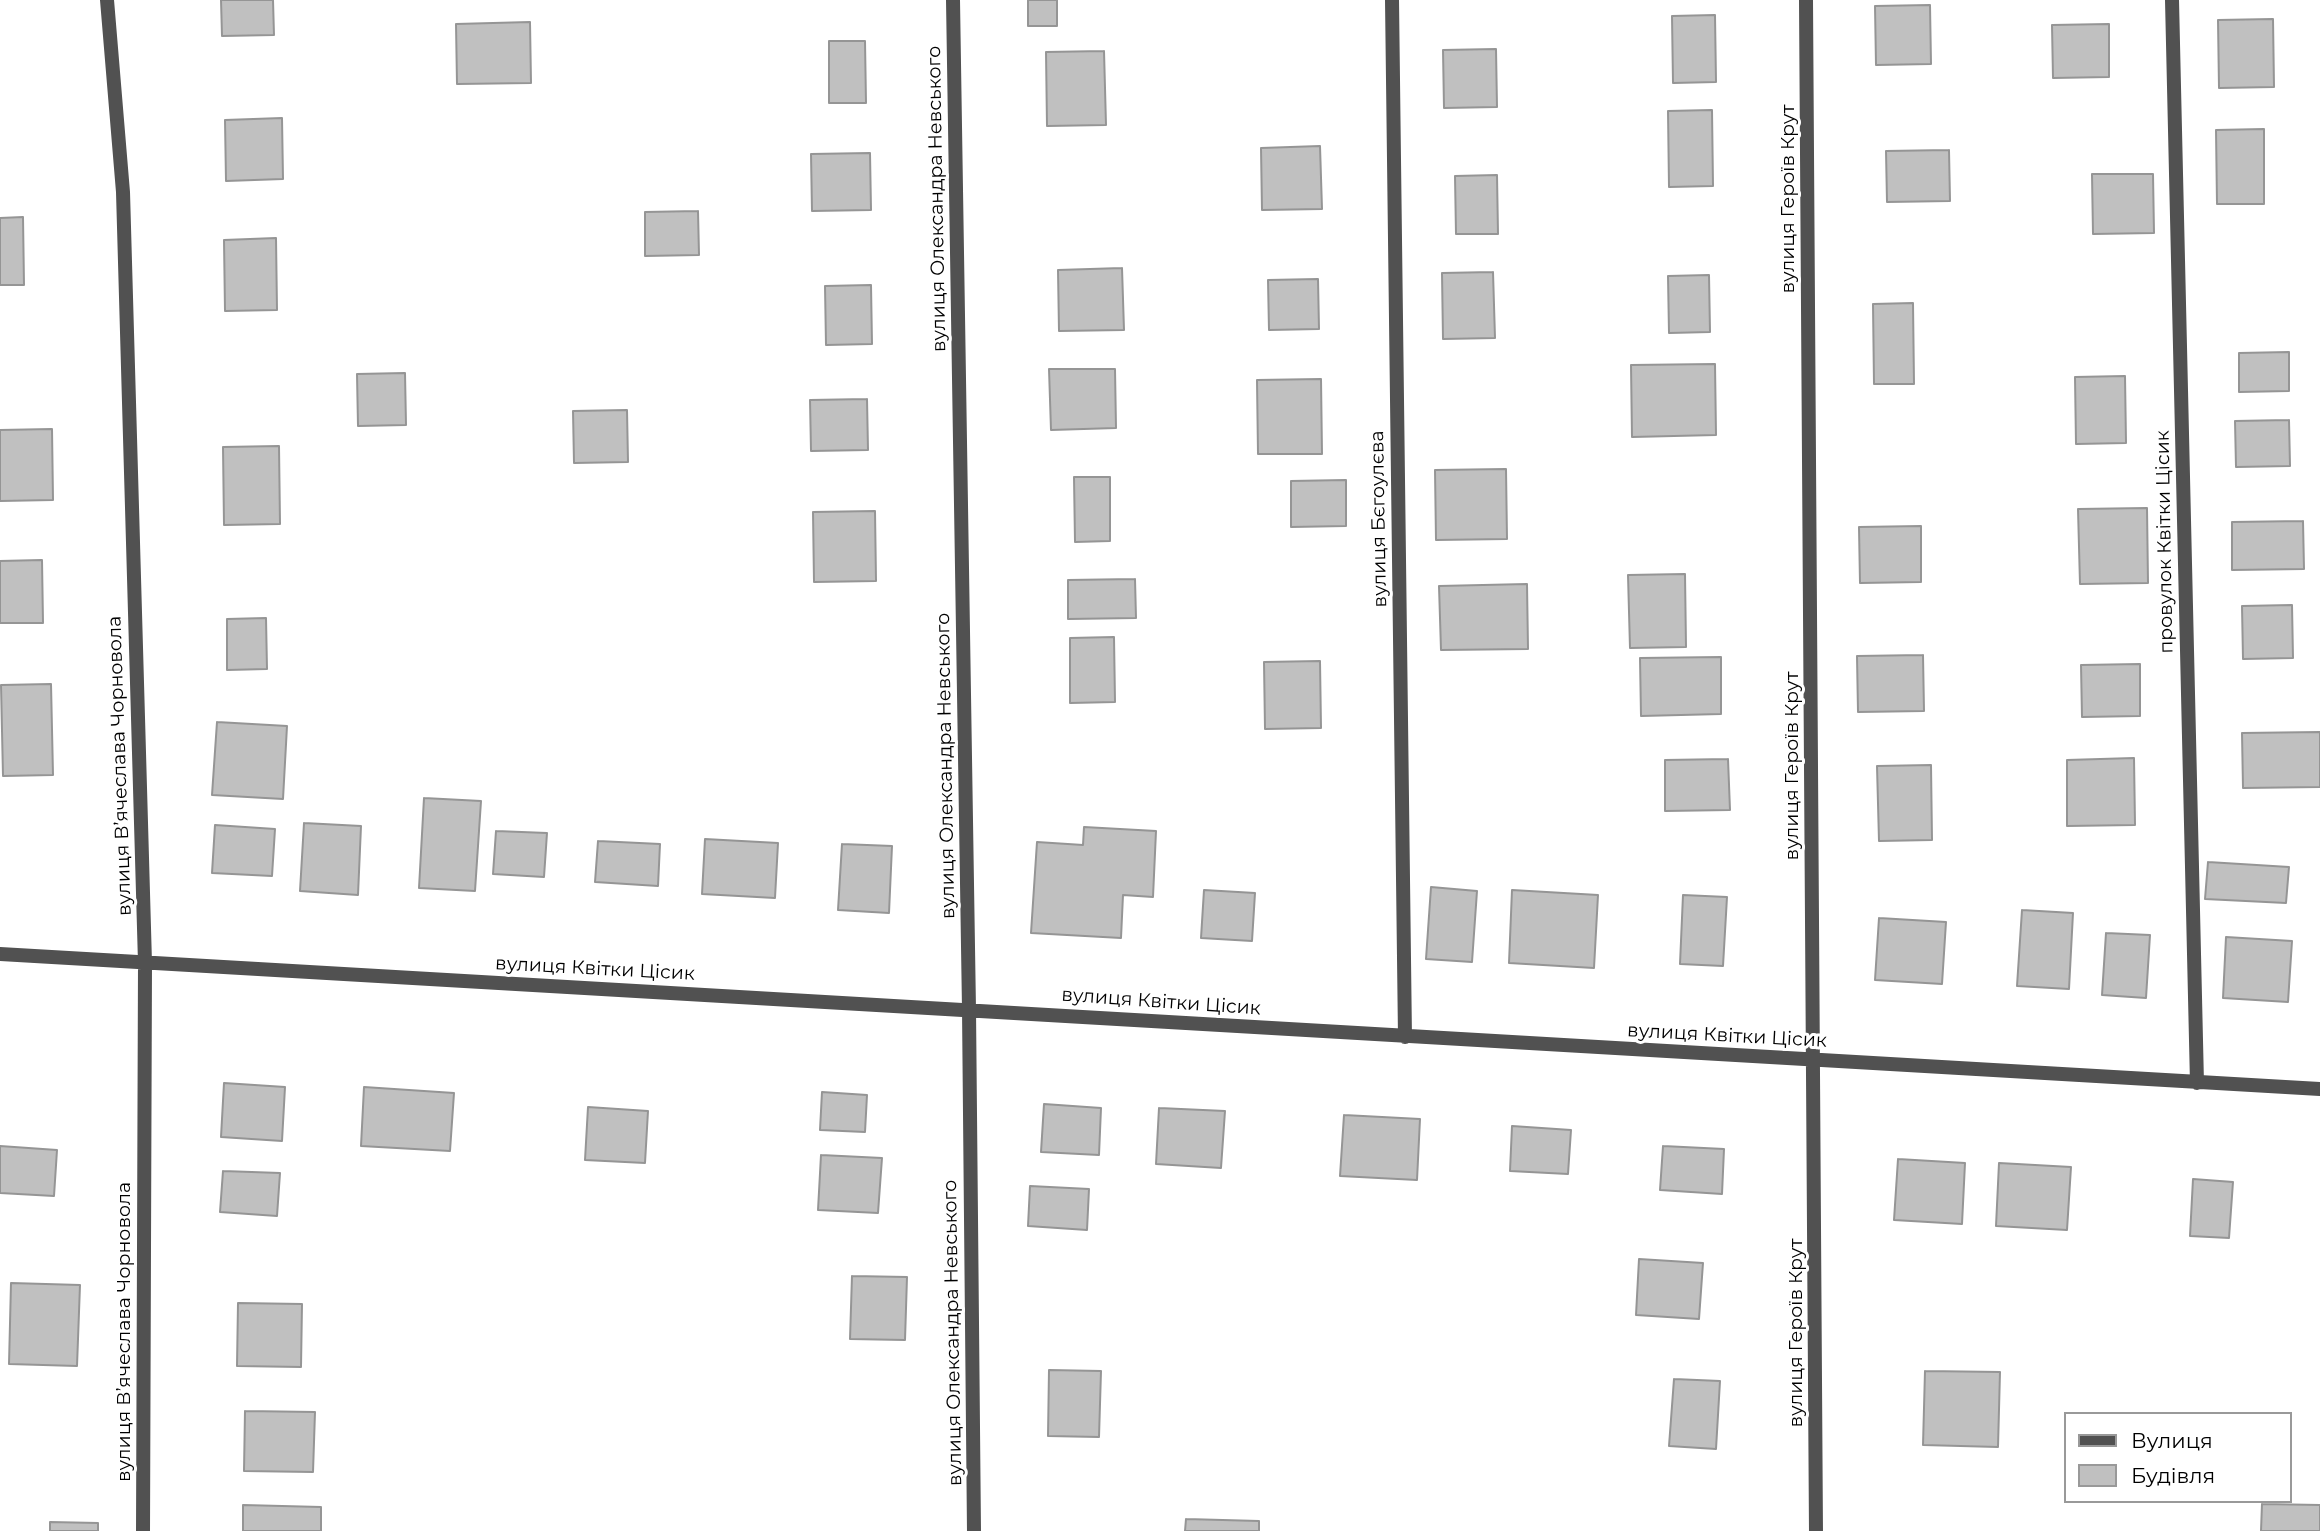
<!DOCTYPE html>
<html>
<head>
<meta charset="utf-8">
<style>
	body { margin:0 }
	#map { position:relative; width:2320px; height:1531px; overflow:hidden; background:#fff; font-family:Montserrat,sans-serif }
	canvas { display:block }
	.legend { position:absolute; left:2064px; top:1412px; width:228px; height:91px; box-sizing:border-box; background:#fff; border:2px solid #999; margin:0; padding:9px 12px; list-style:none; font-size:21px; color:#000 }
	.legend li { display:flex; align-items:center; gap:14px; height:35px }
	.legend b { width:35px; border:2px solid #999 }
</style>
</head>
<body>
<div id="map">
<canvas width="2320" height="1531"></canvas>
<ul class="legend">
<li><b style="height:9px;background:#515151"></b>Вулиця</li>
<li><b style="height:19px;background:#c0c0c0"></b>Будівля</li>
</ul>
</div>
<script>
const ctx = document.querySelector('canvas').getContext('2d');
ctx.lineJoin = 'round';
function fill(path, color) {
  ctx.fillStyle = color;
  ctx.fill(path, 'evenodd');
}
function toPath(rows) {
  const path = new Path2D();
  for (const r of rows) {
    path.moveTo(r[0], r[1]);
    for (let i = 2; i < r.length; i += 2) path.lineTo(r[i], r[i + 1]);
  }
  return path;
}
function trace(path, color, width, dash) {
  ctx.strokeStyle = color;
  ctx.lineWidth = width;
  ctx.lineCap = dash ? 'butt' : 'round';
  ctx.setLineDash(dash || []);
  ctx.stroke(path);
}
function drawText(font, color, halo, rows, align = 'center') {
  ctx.font = font + ' Montserrat,sans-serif';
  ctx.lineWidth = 6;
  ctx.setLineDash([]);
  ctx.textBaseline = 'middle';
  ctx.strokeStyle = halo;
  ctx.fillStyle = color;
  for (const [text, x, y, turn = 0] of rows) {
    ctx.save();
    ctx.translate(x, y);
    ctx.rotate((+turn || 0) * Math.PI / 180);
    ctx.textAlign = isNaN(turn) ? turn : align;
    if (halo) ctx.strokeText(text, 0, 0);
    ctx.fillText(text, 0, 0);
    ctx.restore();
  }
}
const building = toPath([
	[221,0,273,0,274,35,222,36,221,0],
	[1028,0,1057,0,1057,26,1028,26,1028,0],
	[1930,5,1931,64,1876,65,1875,6,1930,5],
	[1715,15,1716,82,1673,83,1672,16,1715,15],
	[2273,19,2274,87,2219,88,2218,20,2273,19],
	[530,22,531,83,457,84,456,24,530,22],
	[2109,24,2109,77,2053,78,2052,25,2109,24],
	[829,41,865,41,866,103,829,103,829,41],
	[1496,49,1497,107,1444,108,1443,50,1496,49],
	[1104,51,1106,125,1047,126,1046,52,1104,51],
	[1712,110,1713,186,1669,187,1668,111,1712,110],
	[282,118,283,179,226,181,225,120,282,118],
	[2264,129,2264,204,2217,204,2216,130,2264,129],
	[1320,146,1322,209,1262,210,1261,148,1320,146],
	[1949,150,1950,201,1887,202,1886,151,1949,150],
	[870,153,871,210,812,211,811,154,870,153],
	[2092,174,2153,174,2154,233,2093,234,2092,174],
	[1497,175,1498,234,1456,234,1455,176,1497,175],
	[698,211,699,255,645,256,645,212,698,211],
	[23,217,24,285,0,285,0,218,23,217],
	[276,238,277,310,225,311,224,240,276,238],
	[1122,268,1124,330,1059,331,1058,270,1122,268],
	[1493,272,1495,338,1443,339,1442,273,1493,272],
	[1709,275,1710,332,1669,333,1668,276,1709,275],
	[1318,279,1319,329,1269,330,1268,280,1318,279],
	[871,285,872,344,826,345,825,286,871,285],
	[1913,303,1914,384,1874,384,1873,304,1913,303],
	[2289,352,2289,391,2239,392,2239,353,2289,352],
	[1715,364,1716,435,1632,437,1631,365,1715,364],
	[1049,369,1115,369,1116,428,1051,430,1049,369],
	[405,373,406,425,358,426,357,374,405,373],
	[2125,376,2126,443,2076,444,2075,377,2125,376],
	[1321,379,1322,454,1258,454,1257,380,1321,379],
	[867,399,868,450,811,451,810,400,867,399],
	[627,410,628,462,574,463,573,411,627,410],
	[2289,420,2290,466,2236,467,2235,421,2289,420],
	[52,429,53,500,0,501,0,430,52,429],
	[279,446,280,524,224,525,223,447,279,446],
	[1506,469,1507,539,1436,540,1435,470,1506,469],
	[1074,477,1110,477,1110,541,1075,542,1074,477],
	[1346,480,1346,526,1291,527,1291,481,1346,480],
	[2147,508,2148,583,2080,584,2078,509,2147,508],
	[875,511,876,581,814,582,813,512,875,511],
	[2303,521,2304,569,2232,570,2232,522,2303,521],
	[1921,526,1921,582,1860,583,1859,527,1921,526],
	[42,560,43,623,0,623,0,561,42,560],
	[1685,574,1686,647,1630,648,1628,575,1685,574],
	[1135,579,1136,618,1068,619,1068,580,1135,579],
	[1527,584,1528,649,1441,650,1439,586,1527,584],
	[2292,605,2293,658,2243,659,2242,606,2292,605],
	[266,618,267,669,227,670,227,619,266,618],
	[1114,637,1115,702,1070,703,1070,638,1114,637],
	[1923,655,1924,711,1858,712,1857,656,1923,655],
	[1721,657,1721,714,1641,716,1640,658,1721,657],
	[1320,661,1321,728,1265,729,1264,662,1320,661],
	[2140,664,2140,716,2082,717,2081,665,2140,664],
	[51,684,53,775,3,776,1,685,51,684],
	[217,722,287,726,283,799,212,795,217,722],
	[2320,732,2320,787,2243,788,2242,733,2320,732],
	[2134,758,2135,825,2067,826,2067,760,2134,758],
	[1728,759,1730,810,1665,811,1665,760,1728,759],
	[1931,765,1932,840,1879,841,1877,766,1931,765],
	[424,798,481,801,475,891,419,888,424,798],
	[304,823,361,826,358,895,300,891,304,823],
	[215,825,275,829,272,876,212,873,215,825],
	[1084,827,1156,831,1153,897,1123,895,1121,938,1031,933,1037,842,1083,845,1084,827],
	[496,831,547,833,544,877,493,874,496,831],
	[705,839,778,843,775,898,702,894,705,839],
	[598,841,660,844,658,886,595,882,598,841],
	[842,844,892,846,889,913,838,910,842,844],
	[2208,862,2289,867,2286,903,2205,899,2208,862],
	[1431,887,1477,891,1472,962,1426,959,1431,887],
	[1204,890,1255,893,1252,941,1201,938,1204,890],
	[1512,890,1598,895,1594,968,1509,963,1512,890],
	[1683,895,1727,897,1723,966,1680,964,1683,895],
	[2022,910,2073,913,2069,989,2017,986,2022,910],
	[1879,918,1946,922,1942,984,1875,980,1879,918],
	[2106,933,2150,935,2146,998,2102,995,2106,933],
	[2226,937,2292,941,2288,1002,2223,998,2226,937],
	[224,1083,285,1087,282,1141,221,1137,224,1083],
	[364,1087,454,1093,450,1151,361,1146,364,1087],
	[822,1092,867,1095,865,1132,820,1130,822,1092],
	[1044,1104,1101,1108,1099,1155,1041,1152,1044,1104],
	[588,1107,648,1111,645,1163,585,1160,588,1107],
	[1159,1108,1225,1111,1221,1168,1156,1164,1159,1108],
	[1344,1115,1420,1119,1417,1180,1340,1176,1344,1115],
	[1512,1126,1571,1130,1568,1174,1510,1171,1512,1126],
	[0,1146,57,1150,54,1196,0,1193,0,1146],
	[1663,1146,1724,1149,1722,1194,1660,1190,1663,1146],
	[821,1155,882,1158,878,1213,818,1210,821,1155],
	[1898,1159,1965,1163,1962,1224,1894,1220,1898,1159],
	[1999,1163,2071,1167,2067,1230,1996,1226,1999,1163],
	[223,1171,280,1173,277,1216,220,1212,223,1171],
	[2193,1179,2233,1182,2229,1238,2190,1236,2193,1179],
	[1030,1186,1089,1189,1087,1230,1028,1226,1030,1186],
	[1639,1259,1703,1263,1699,1319,1636,1315,1639,1259],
	[852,1276,907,1277,905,1340,850,1339,852,1276],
	[11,1283,80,1285,77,1366,9,1364,11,1283],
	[238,1303,302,1304,301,1367,237,1366,238,1303],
	[1049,1370,1101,1371,1099,1437,1048,1436,1049,1370],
	[1925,1371,2000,1372,1998,1447,1923,1445,1925,1371],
	[1674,1379,1720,1381,1716,1449,1669,1446,1674,1379],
	[245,1411,315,1412,313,1472,244,1471,245,1411],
	[2262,1504,2320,1505,2320,1531,2261,1531,2262,1504],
	[243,1505,321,1507,321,1531,243,1531,243,1505],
	[1186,1519,1259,1521,1259,1531,1185,1531,1186,1519],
	[50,1522,98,1523,98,1531,50,1531,50,1522]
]);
fill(building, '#c0c0c0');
trace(building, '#959595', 2);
trace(toPath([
	[107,0,123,192,145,963,143,1531],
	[953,0,969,1009,974,1531],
	[1392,0,1405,1037],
	[1806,0,1816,1531],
	[2172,0,2197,1083],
	[0,954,2320,1089]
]), '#515151', 14);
drawText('19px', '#000', '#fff', [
	["вулиця Олександра Невського",937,199,-91],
	["вулиця Героїв Крут",1788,199,-90],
	["вулиця Бєгоулєва",1379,519,-91],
	["провулок Квітки Цісик",2165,542,-91],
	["вулиця Вʼячеслава Чорновола",120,766,-92],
	["вулиця Олександра Невського",946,766,-91],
	["вулиця Героїв Крут",1792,766,-90],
	["вулиця Квітки Цісик",595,969,3],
	["вулиця Квітки Цісик",1161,1002,4],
	["вулиця Квітки Цісик",1727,1036,3],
	["вулиця Вʼячеслава Чорновола",124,1332,-90],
	["вулиця Олександра Невського",953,1333,-91],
	["вулиця Героїв Крут",1796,1333,-90]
]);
</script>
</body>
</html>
